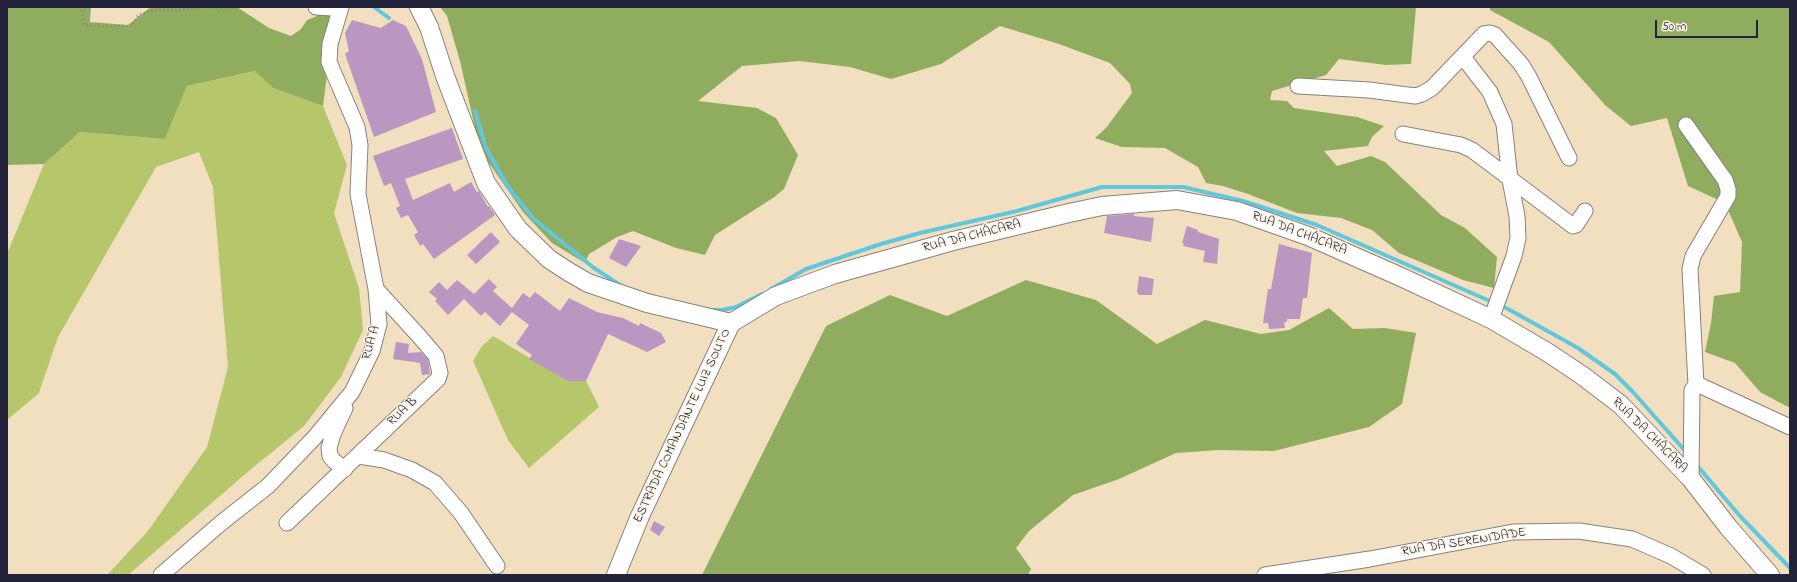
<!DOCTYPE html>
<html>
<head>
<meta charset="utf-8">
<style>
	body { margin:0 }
	#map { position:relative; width:1797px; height:582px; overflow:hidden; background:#f2dfc0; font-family:"Indie Flower",sans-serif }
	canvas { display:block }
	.frame { position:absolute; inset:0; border:8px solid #22223b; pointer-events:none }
	.scale { position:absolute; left:1655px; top:20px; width:103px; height:18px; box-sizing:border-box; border:2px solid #22223b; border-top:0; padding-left:5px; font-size:12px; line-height:14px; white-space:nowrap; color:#22223b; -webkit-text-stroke:3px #fcf5e5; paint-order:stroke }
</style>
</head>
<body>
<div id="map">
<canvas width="1797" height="582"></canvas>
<div class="frame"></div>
<div class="scale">50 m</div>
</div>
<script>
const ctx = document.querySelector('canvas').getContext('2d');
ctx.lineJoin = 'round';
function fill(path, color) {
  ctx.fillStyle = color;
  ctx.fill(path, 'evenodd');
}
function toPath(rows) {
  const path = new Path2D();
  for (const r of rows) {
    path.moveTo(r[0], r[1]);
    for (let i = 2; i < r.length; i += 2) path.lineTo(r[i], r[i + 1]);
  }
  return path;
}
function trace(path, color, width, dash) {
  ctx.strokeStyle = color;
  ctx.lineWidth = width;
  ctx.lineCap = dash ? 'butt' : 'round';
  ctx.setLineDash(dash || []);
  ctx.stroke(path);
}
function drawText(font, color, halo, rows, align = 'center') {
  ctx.font = font + ' "Indie Flower",sans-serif';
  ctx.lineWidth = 3;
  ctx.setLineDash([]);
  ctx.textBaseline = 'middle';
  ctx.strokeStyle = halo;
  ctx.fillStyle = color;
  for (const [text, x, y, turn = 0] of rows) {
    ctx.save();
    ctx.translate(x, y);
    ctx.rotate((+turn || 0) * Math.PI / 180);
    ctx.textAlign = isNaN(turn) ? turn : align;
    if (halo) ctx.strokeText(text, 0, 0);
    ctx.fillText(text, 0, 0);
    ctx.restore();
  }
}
fill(toPath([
	[256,71,273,88,323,106,347,165,334,213,359,288,363,330,341,377,304,426,250,470,128,575,107,575,148,531,207,447,228,367,213,187,199,152,156,167,58,337,39,393,7,420,7,254,44,164,80,132,165,139,187,86],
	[493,336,568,381,586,381,599,407,529,468,508,440,473,361,482,346]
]), '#b6c76b');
fill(toPath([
	[7,7,91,7,90,22,128,25,148,9,153,7,237,7,269,28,291,36,301,29,307,20,322,14,335,13,323,106,273,88,255,71,187,86,165,139,80,132,44,164,7,165],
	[440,7,1416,7,1411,64,1386,65,1339,59,1326,75,1272,91,1270,100,1287,101,1294,108,1357,117,1384,126,1372,137,1368,146,1324,151,1337,166,1371,156,1385,162,1441,215,1465,228,1497,257,1494,288,1463,280,1399,253,1372,230,1341,218,1297,213,1248,194,1223,186,1206,183,1198,167,1165,148,1122,147,1095,138,1106,128,1132,93,1130,84,1110,63,1059,44,1000,26,941,64,891,79,850,67,799,61,742,66,698,101,757,108,776,118,798,155,784,189,773,198,715,235,705,255,676,248,633,231,617,237,589,254,585,263,552,243,523,212,480,150,460,61,447,16],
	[1490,7,1790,7,1790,408,1760,392,1735,363,1705,352,1711,323,1714,296,1740,292,1742,242,1725,203,1688,186,1667,118,1631,126,1606,106,1549,42,1490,10],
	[1026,280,1096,300,1157,344,1205,320,1261,334,1289,330,1329,308,1353,329,1385,328,1416,333,1402,404,1369,427,1274,451,1218,450,1176,453,1119,479,1073,495,1029,531,1016,548,1031,569,1028,575,702,575,826,326,890,295,947,316]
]), '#90ac5f');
trace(toPath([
	[374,7,389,18],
	[475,111,486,148,508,187,534,219,594,268,623,287],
	[771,289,806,269,881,244,920,233,1017,211,1102,187,1183,187,1243,201,1317,225,1508,309,1578,348,1615,374,1633,392,1687,453],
	[712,310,722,310,736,307,762,294],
	[1695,463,1739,515,1790,568]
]), '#60c7dd', 4);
fill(toPath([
	[352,20,381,28,393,20,406,26,422,59,436,112,374,137,345,54,349,51,345,33],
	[452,128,463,159,405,179,413,200,450,183,454,192,471,182,477,192,479,191,488,207,489,206,495,215,434,259,423,244,420,246,414,235,418,232,408,215,401,218,396,208,400,206,391,183,384,186,373,156],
	[1134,214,1134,216,1154,218,1151,242,1104,233,1107,216],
	[1187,226,1198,230,1198,232,1219,239,1217,264,1203,262,1205,251,1183,246,1184,244,1182,243],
	[491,232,500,242,476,264,467,255],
	[619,239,641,246,626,267,609,258],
	[1279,244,1312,253,1307,298,1303,298,1300,319,1287,319,1287,322,1284,322,1285,328,1269,329,1268,323,1263,323,1268,289,1271,289],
	[1139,276,1154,279,1152,295,1139,295,1137,292],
	[489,279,497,287,493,291,512,308,523,293,530,298,535,292,560,311,569,298,597,312,623,318,639,326,640,323,661,333,666,342,647,352,608,334,586,381,568,381,529,359,532,355,516,344,529,325,512,312,500,326,485,312,481,316,464,299,448,315,435,301,437,299,429,292,439,282,447,290,457,280,474,294],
	[396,342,409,344,408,353,421,352,428,360,430,374,422,375,420,363,393,359],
	[654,521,665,527,659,536,650,530]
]), '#ba97c0');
const minor = toPath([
	[316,7,333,8,340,10],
	[1463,57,1490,92,1504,124,1510,180,1517,216,1518,238,1514,256,1491,319],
	[1298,86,1369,90,1415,96,1422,94,1432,88,1484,34,1490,33,1495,35,1521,64,1529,77,1569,158],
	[1686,125,1725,180,1728,189,1728,196,1693,256,1690,269,1696,385],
	[1403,134,1461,145,1472,150,1573,226,1576,225,1585,211],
	[359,456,384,460,412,470,435,483,461,513,497,566],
	[345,469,334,461,330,456,329,448,333,434,345,408],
	[1691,479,1692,390,1696,385,1699,385,1790,427],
	[287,523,438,379,440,373,436,356,419,336,376,289],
	[161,575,221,523,268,486,314,438,352,392,372,351,379,324,376,289,358,194,360,145,357,127,329,62,330,44,341,7],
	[1265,575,1370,559,1513,532,1579,531,1632,539,1671,556,1703,575]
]);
const tertiary = toPath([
	[419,7,429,27,445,76,486,183,518,229,549,259,569,272,588,283,647,303,731,323],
	[731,323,776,296,835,274,953,241,1069,213,1102,206,1177,200,1237,211,1308,236,1401,277,1491,319,1547,352,1583,376,1621,405,1691,479,1729,528,1770,575],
	[616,575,640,516,731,323]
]);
trace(minor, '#8a807e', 17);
trace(tertiary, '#8a807e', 20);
trace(toPath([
	[82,7,84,24,93,26,132,26,138,15,155,10,179,10,204,7],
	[205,7,230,8,238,7]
]), '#8a807e', 2.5, [1, 3]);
trace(minor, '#fff', 15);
trace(tertiary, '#fff', 18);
drawText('13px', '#22223b', '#fcf5e5', [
	["RUA DA CHÁCARA",1299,234,21],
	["RUA DA CHÁCARA",972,237,-14],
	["RUA A",372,343,-74],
	["RUA B",403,412,-43],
	["ESTRADA COMANDANTE LUIZ SOUTO",683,426,-65],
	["RUA DA CHÁCARA",1649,436,45],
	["RUA DA SERENIDADE",1464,543,-9]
]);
</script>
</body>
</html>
